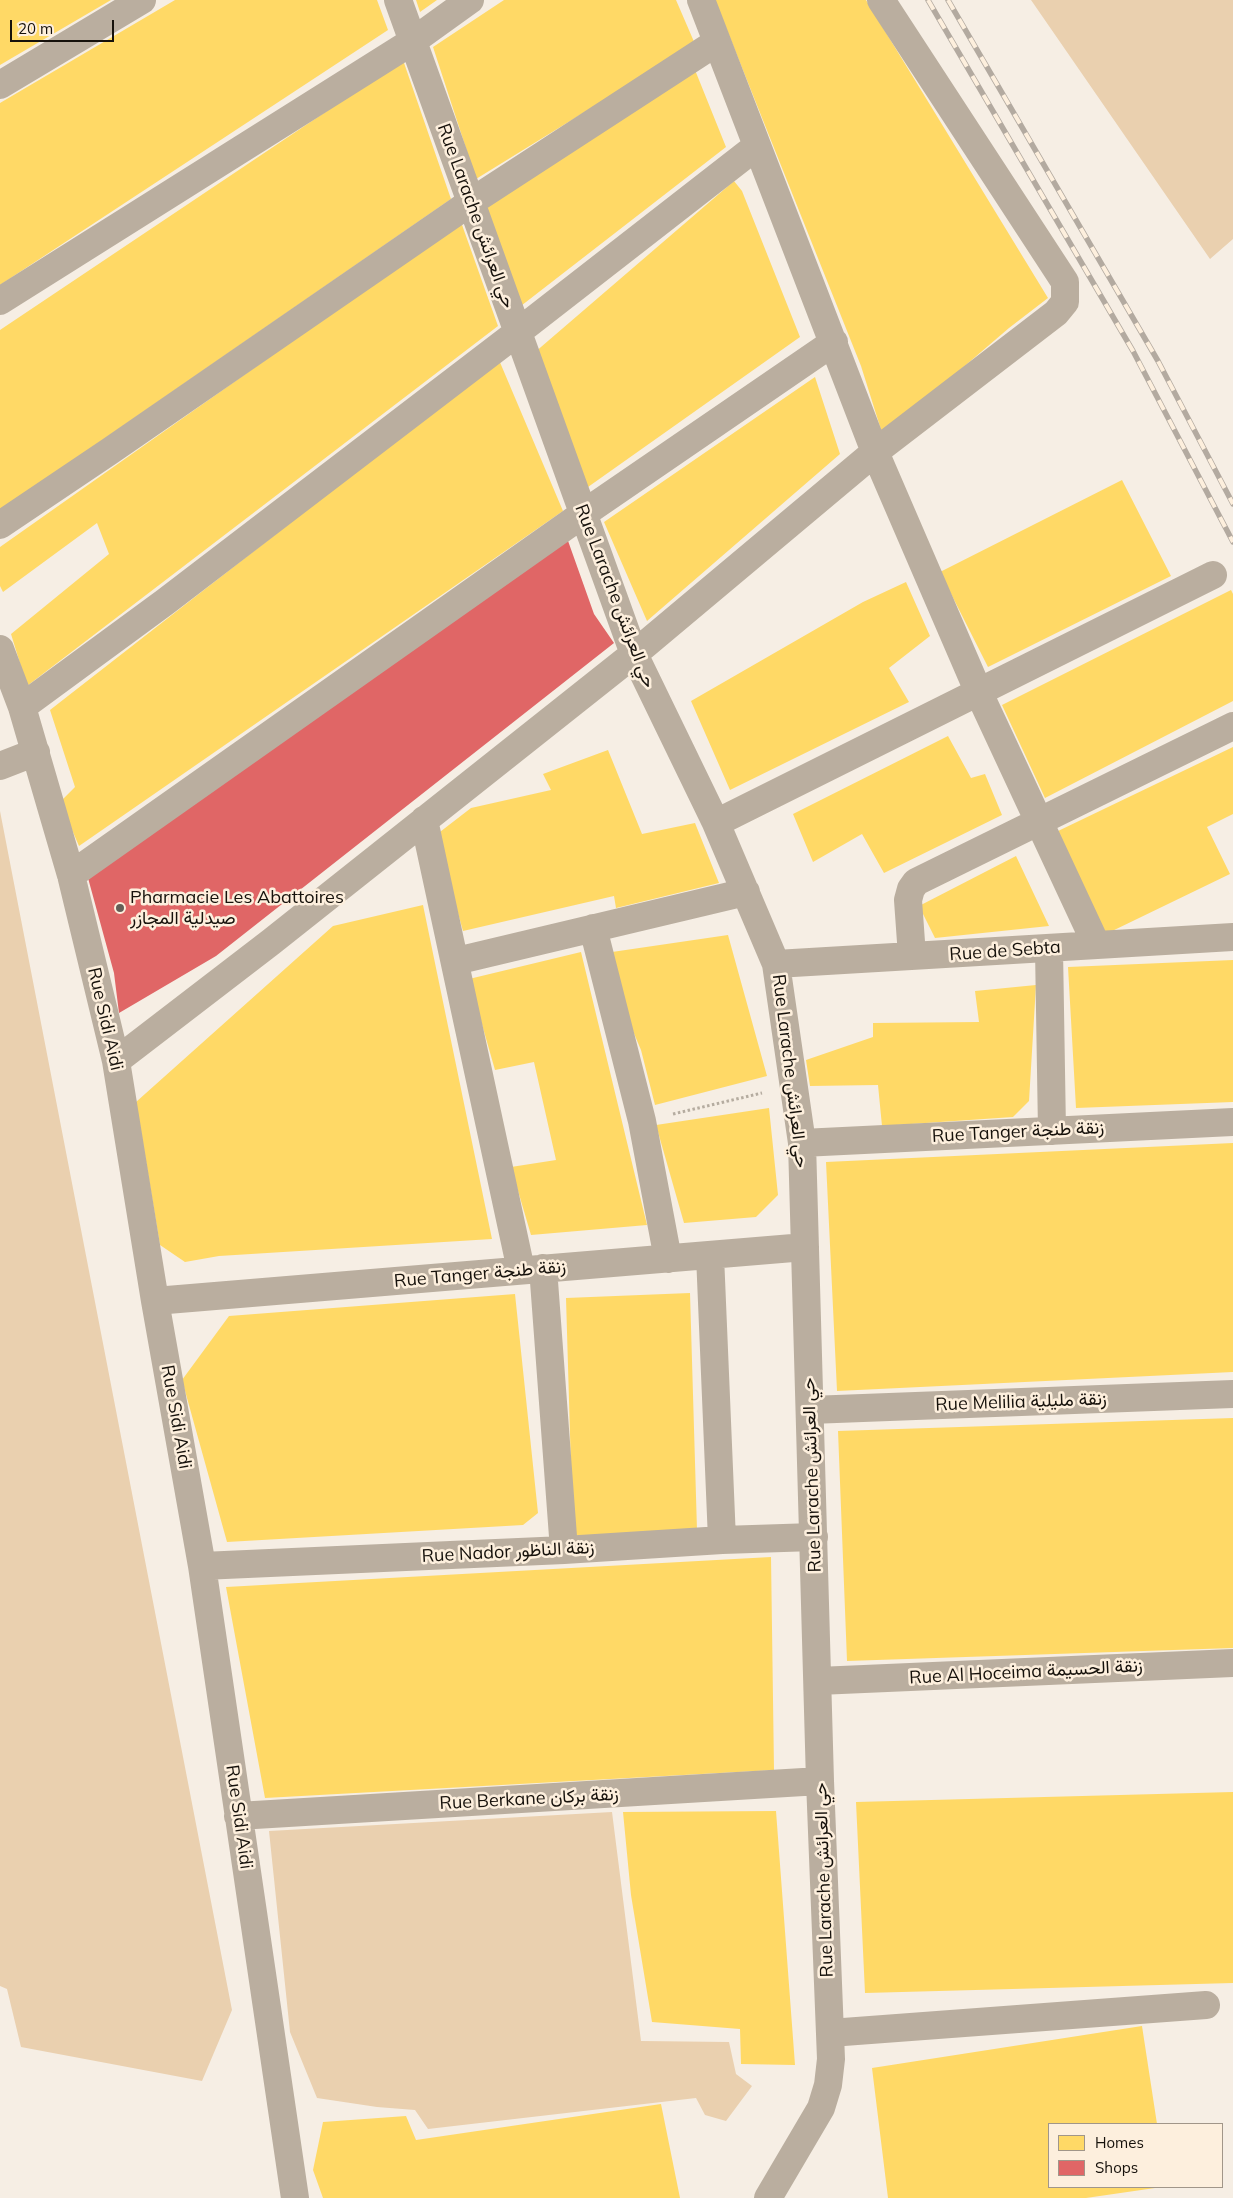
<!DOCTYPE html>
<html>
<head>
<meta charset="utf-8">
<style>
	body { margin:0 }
	#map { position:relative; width:1233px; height:2198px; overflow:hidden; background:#f6eee4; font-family:Mulish,sans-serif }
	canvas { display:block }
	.legend { position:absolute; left:1048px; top:2123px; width:175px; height:65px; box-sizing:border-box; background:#fdefdd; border:1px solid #a19689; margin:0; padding:6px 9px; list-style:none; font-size:15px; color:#16110b }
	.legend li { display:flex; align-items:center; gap:10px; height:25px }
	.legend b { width:25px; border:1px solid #a19689 }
	.scale { position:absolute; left:10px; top:20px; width:104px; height:22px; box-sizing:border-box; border:2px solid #16110b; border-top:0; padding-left:6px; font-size:15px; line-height:18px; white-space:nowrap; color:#16110b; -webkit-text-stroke:4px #fdefdd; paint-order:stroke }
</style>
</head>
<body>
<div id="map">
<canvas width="1233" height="2198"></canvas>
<ul class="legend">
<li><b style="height:14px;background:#ffd966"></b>Homes</li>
<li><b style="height:14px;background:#e06666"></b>Shops</li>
</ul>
<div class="scale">20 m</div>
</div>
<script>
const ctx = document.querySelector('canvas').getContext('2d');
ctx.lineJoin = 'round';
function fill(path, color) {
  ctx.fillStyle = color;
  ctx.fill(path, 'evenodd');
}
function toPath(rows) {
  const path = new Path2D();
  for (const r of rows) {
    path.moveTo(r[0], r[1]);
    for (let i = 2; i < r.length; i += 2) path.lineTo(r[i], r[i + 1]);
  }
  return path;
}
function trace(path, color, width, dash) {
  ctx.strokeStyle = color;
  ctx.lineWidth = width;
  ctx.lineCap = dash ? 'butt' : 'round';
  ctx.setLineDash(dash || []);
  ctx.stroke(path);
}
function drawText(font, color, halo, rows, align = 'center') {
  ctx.font = font + ' Mulish,Vazirmatn,sans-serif';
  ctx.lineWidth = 5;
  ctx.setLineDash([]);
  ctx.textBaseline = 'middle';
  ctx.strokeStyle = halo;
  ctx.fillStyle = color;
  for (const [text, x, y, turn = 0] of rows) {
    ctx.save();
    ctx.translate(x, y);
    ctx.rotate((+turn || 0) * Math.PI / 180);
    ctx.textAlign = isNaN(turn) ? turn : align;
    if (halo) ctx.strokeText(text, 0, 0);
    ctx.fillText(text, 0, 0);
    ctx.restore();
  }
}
fill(toPath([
	[1031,0,1233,0,1233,239,1210,259],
	[0,811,232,2010,202,2081,21,2047,7,1989,0,1986],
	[612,1812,641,2041,729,2042,736,2074,752,2086,726,2121,705,2115,696,2098,428,2129,415,2110,377,2107,317,2098,290,2032,269,1831]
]), '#ead0af');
fill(toPath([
	[0,0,111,0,0,65],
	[175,0,377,0,388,30,0,285,0,103],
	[416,0,437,0,420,12],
	[504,0,676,0,695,44,476,179,433,47],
	[715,0,866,0,1048,298,1009,328,883,436,861,366],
	[403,60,451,199,0,511,0,330],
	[695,70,726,147,517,309,484,209],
	[734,181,742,191,800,337,588,487,534,353],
	[461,222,498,326,27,686,11,634,109,554,97,523,3,592,0,586,0,547],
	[499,360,563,511,79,846,60,802,75,787,50,710],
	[815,377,840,454,647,621,604,522],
	[1122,480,1171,576,988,667,940,572],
	[906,582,930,636,889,668,909,702,730,790,691,701,863,602],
	[1231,590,1233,594,1233,701,1045,798,1002,705],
	[948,736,971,778,985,774,1002,815,884,873,862,834,813,862,793,814],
	[1233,747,1233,814,1207,827,1230,874,1106,934,1056,832],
	[608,750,642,834,695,823,719,883,616,908,614,896,463,931,436,835,471,808,551,790,543,774],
	[1016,856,1049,926,935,938,919,906],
	[423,905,492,1239,219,1256,185,1262,160,1245,136,1102,333,926],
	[728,935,767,1076,655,1105,641,1050,630,1024,612,952],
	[581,952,647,1225,531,1235,511,1167,556,1160,534,1062,495,1070,469,979],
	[1233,960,1233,1102,1076,1108,1068,967],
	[1036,985,1029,1101,1013,1117,882,1126,878,1085,810,1086,806,1060,873,1037,873,1023,979,1022,975,991],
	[769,1108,778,1195,756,1217,684,1223,656,1125],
	[1233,1143,1233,1372,837,1391,826,1162],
	[690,1293,697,1530,573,1536,566,1298],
	[515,1294,538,1513,523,1525,227,1542,182,1380,229,1316],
	[1233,1418,1233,1648,847,1661,838,1431],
	[771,1557,774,1770,265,1798,226,1587],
	[1233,1792,1233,1983,865,1993,856,1802],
	[776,1811,795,2065,741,2064,740,2029,652,2022,631,1895,623,1812],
	[1142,2026,1157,2124,1049,2124,1049,2187,1155,2188,1086,2198,888,2198,872,2068],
	[661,2104,680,2198,323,2198,313,2170,323,2122,406,2116,416,2140]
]), '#ffd966');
fill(toPath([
	[567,538,594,614,614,643,216,956,119,1013,114,973,88,878]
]), '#e06666');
trace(toPath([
	[673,1114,762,1093]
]), '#b5aca0', 3, [2.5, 2.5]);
trace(toPath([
	[398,0,634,654,716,823,776,964,802,1143,820,1781,831,2059,828,2085,821,2108,768,2198],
	[701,0,875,452,979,693,1096,944],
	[0,85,142,0],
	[0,301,413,41,470,0],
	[0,525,110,451,471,202,717,42],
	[0,649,22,707,71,875,116,1061,155,1301,202,1566,295,2198],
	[22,707,165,602,518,332,757,146],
	[0,766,36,752],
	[424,820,521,1270],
	[716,823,1213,575],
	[71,875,583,514,834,342],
	[593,928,642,1121,668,1259],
	[1049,949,1052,1131],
	[912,956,908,900,911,889,916,882,1233,726],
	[456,961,746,892],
	[776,964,1233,937],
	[116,1061,271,942,634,654,875,452,1056,313,1065,302,1065,282,881,0],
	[802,1143,1233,1122],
	[710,1255,722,1540],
	[543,1268,564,1550],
	[155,1301,805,1247],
	[810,1410,1233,1394],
	[202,1566,564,1550,722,1540,814,1537],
	[818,1681,1233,1663],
	[238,1816,820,1781],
	[830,2033,1206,2005]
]), '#baae9f', 28);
const rail = toPath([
	[928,0,1133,351,1233,542],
	[948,0,1158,361,1233,504]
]);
trace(rail, '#b3aaa0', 5.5);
trace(rail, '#fdefdd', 4, [11]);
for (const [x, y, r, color] of [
	[120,908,5,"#645e57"]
]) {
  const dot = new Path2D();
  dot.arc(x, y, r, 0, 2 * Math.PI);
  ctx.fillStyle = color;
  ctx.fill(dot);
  trace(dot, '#fdefdd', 2);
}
drawText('18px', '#16110b', '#fdefdd', [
	["Rue Larache حي العرائش",476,216,70],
	["Rue Larache حي العرائش",615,596,69],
	["Rue de Sebta",1005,951,-4],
	["Rue Sidi Aidi",105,1019,77],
	["Rue Larache حي العرائش",790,1071,83],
	["Rue Tanger زنقة طنجة",1018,1132,-3],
	["Rue Tanger زنقة طنجة",480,1274,-5],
	["Rue Melilia زنقة مليلية",1021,1402,-2],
	["Rue Sidi Aidi",176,1417,80],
	["Rue Larache حي العرائش",812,1475,-92],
	["Rue Nador زنقة الناظور",508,1552,-3],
	["Rue Al Hoceima زنقة الحسيمة",1026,1672,-3],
	["Rue Berkane زنقة بركان",529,1799,-3],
	["Rue Sidi Aidi",239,1817,82],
	["Rue Larache حي العرائش",824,1880,-92]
]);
drawText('18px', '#16110b', '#fdefdd', [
	["Pharmacie Les Abattoires",130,898],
	["صيدلية المجازر",130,919]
], 'left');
</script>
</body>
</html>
